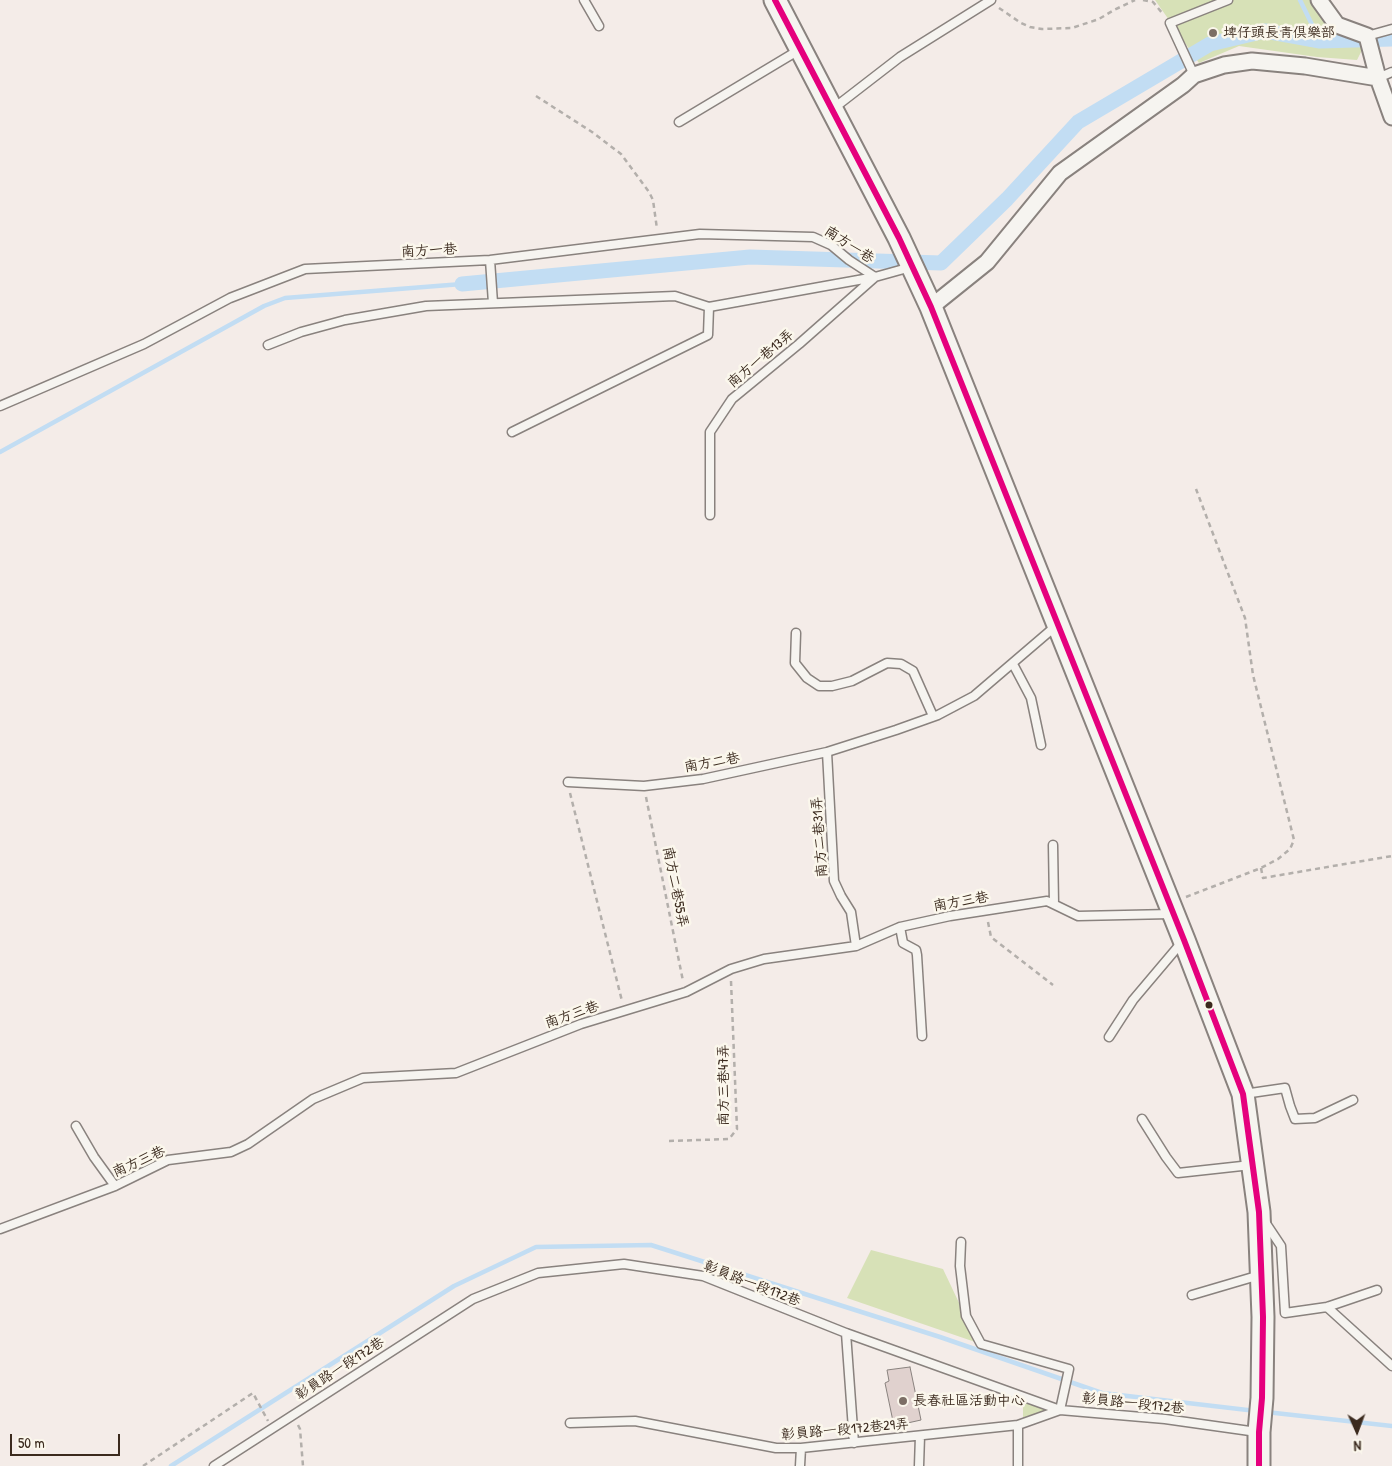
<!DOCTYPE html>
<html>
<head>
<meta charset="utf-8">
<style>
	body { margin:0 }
	#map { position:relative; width:1392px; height:1466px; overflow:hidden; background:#f4ece8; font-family:"Patrick Hand",sans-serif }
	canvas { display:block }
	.north { position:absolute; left:1332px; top:1406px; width:50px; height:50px; -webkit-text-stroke:4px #fbf7ec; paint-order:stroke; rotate:178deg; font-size:14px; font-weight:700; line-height:20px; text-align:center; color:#3b2a1e }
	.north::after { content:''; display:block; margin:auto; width:18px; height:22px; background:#3b2a1e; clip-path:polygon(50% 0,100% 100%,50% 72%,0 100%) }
	.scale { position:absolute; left:10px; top:1434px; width:110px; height:22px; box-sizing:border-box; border:2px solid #3b2a1e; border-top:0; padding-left:6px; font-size:15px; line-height:18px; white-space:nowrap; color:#3b2a1e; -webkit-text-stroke:4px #fbf7ec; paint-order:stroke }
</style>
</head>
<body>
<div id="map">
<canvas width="1392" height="1466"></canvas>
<div class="north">N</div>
<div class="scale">50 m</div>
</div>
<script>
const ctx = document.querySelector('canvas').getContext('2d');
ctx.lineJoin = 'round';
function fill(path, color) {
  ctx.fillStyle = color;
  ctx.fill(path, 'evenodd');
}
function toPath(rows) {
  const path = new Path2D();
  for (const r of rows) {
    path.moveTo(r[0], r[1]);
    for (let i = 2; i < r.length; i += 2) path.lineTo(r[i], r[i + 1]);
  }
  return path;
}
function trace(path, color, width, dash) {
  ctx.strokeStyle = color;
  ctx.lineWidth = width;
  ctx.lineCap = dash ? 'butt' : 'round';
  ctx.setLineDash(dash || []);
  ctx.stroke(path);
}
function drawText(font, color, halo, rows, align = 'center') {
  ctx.font = font + ' "Patrick Hand","LXGW WenKai TC",sans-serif';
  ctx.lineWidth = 5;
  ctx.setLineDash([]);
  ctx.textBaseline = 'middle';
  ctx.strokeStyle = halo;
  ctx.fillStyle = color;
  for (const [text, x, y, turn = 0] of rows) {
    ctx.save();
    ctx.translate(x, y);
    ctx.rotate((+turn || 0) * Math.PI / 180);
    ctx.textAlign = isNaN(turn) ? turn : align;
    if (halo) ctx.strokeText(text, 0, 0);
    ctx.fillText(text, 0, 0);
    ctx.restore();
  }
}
fill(toPath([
	[1155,0,1314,0,1329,27,1358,32,1363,48,1357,60,1317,57,1239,46,1199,63],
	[871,1250,943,1269,978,1343,847,1298],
	[1023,1401,1048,1410,1023,1419]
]), '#d7e1b7');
trace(toPath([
	[1300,0,1320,41],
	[0,452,264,306,285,298,462,284],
	[1266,1412,1392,1426],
	[171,1466,454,1286,536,1247,651,1245,940,1337,1102,1393,1256,1411]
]), '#c2ddf3', 4.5);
trace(toPath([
	[462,284,750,257,941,263,1007,199,1078,122,1210,44,1265,31,1320,41,1392,39]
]), '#c2ddf3', 15);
const building = toPath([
	[910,1367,921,1420,894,1426,885,1383,889,1381,887,1370,910,1367]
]);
fill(building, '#e0d1ce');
trace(building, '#89827e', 1);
const lane = toPath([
	[584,0,599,26],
	[1367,36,1392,29],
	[1194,75,1170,23,1228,0],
	[1378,78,1392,72],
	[834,108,900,57,991,0],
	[679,122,799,50],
	[490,260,493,303],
	[268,345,301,332,345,320,426,306,675,296,709,307,875,277],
	[0,406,144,344,230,298,305,269,490,260,700,234,813,237,831,245,849,260,875,277,911,267],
	[512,432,708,335,709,307],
	[710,515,710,432,732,399,799,344,875,277],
	[796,633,795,663,807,678,819,686,832,686,852,681,887,663,901,664,913,671,933,716],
	[1013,664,1031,698,1041,745],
	[827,752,834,881,841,896,851,912,856,946],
	[568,782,644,786,703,779,827,752,896,730,938,715,974,696,1057,625],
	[1053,845,1054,904],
	[900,927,903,943,916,950,917,955,922,1036],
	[1109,1037,1133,1000,1182,942],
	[1244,1094,1285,1088,1290,1106,1295,1119,1315,1118,1353,1100],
	[1142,1119,1166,1157,1178,1173,1251,1165],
	[76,1126,94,1157,115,1186],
	[1265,1222,1281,1246,1285,1313,1327,1307,1377,1290],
	[0,1229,115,1186,168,1160,231,1152,248,1144,313,1099,363,1078,456,1073,581,1024,686,992,731,969,764,959,856,946,900,927,950,916,1047,901,1078,916,1171,914],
	[1192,1295,1260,1275],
	[1327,1307,1392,1366],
	[846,1333,854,1443],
	[570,1423,635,1421,776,1448,801,1448,1018,1425,1060,1410,1069,1369,981,1344,966,1316,960,1266,961,1242],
	[214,1466,473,1299,538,1273,624,1264,703,1276,846,1333,1060,1410,1165,1419,1257,1432],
	[800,1466,801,1448],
	[919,1466,920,1436],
	[1018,1466,1018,1425]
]);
const street = toPath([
	[1319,0,1337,25,1367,36,1378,78,1392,117],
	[931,307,987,262,1060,173,1183,85,1194,75,1224,65,1252,61,1305,66,1378,78]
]);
const secondary = toPath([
	[775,0,899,238,931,307,1184,940,1243,1094,1259,1212,1263,1317,1262,1398,1259,1432,1259,1466]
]);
trace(lane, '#89827e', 11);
trace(street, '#89827e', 19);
trace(secondary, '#89827e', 25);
trace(toPath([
	[1143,0,1153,2,1163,14],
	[999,8,1021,23,1030,27,1042,29,1072,28,1099,19,1114,10,1135,0],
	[536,96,592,132,621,154,649,192,653,200,657,229],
	[570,793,622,1001],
	[646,797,683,981],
	[1261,868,1263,878,1392,856],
	[1186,897,1261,868,1278,859,1290,849,1294,840,1253,675,1245,618,1196,489],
	[988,922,991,937,1053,985],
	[669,1141,729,1139,737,1129,731,981],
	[298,1425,300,1429,303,1466],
	[143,1466,253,1393,268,1421]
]), '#b3afab', 2.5, [5, 4]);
trace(lane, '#f6f4f0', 8);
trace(street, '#f6f4f0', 15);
trace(secondary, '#f6f4f0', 21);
trace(toPath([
	[775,0,899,238,931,307,1184,940,1243,1094,1259,1212,1263,1317,1262,1398,1259,1432,1259,1466]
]), '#e5007d', 6);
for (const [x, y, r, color] of [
	[1213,33,5,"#7c6e65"],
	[1209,1005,4.5,"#3b2a1e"],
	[903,1401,5,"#7c6e65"]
]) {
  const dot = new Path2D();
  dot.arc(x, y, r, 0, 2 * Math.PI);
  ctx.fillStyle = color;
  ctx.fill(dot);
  trace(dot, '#fbf7ec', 2);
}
drawText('14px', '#3b2a1e', '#fbf7ec', [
	["埤仔頭長青俱樂部",1223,33],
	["長春社區活動中心",913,1401]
], 'left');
drawText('14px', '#3b2a1e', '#fbf7ec', [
	["南方一巷",849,245,33],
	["南方一巷",429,251,-3],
	["南方一巷13弄",761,359,-40],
	["南方二巷",712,763,-10],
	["南方二巷31弄",820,837,-94],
	["南方二巷55弄",675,887,79],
	["南方三巷",961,902,-10],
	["南方三巷",572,1015,-19],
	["南方三巷47弄",724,1085,-90],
	["南方三巷",139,1162,-24],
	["彰員路一段172巷",752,1284,21],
	["彰員路一段172巷",340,1369,-33],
	["彰員路一段172巷",1133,1404,6],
	["彰員路一段172巷29弄",845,1430,-5]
]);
</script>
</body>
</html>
